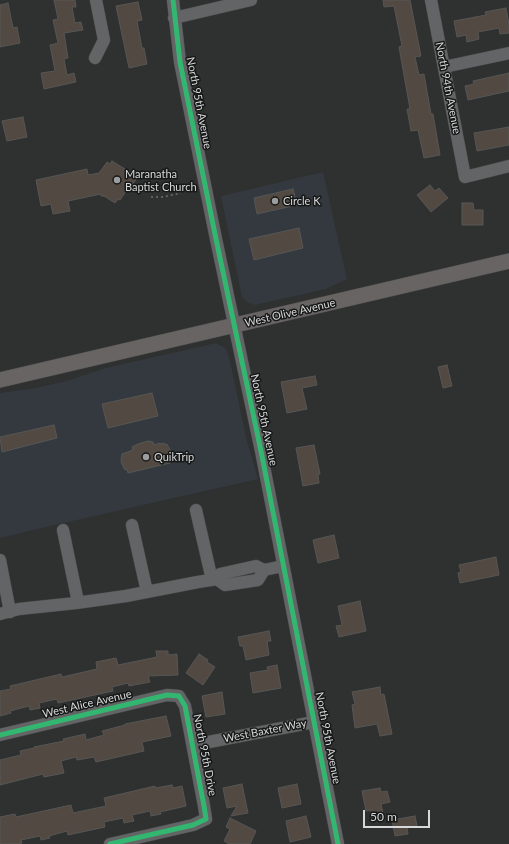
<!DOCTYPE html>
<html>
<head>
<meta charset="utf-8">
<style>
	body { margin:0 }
	#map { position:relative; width:509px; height:844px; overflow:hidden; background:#2f3030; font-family:Lato,sans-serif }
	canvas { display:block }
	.scale { position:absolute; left:363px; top:810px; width:67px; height:18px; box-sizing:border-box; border:2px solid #d7d8d9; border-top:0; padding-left:5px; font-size:12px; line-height:14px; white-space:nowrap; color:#d7d8d9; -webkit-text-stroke:3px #171818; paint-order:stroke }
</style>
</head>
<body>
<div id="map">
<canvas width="509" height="844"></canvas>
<div class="scale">50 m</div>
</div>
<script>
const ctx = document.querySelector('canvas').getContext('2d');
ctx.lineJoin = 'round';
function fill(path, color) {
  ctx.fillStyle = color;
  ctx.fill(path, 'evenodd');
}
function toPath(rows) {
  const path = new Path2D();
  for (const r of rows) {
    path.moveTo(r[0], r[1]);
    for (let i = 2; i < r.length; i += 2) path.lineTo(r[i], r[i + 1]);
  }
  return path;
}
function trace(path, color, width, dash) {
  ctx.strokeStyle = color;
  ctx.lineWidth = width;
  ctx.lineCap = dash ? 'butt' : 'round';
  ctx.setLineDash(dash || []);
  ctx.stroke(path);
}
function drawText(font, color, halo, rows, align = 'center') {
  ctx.font = font + ' Lato,sans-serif';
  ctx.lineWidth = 3;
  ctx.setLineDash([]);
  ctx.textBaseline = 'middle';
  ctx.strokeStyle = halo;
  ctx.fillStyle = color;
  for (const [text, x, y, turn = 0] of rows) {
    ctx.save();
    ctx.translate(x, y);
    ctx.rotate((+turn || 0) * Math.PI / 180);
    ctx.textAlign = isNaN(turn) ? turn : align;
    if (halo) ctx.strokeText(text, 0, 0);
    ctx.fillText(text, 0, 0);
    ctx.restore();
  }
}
fill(toPath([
	[323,172,347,279,326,289,255,305,247,302,242,297,221,196],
	[216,343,225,348,229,356,246,437,258,479,46,527,0,538,0,393,36,388,66,381,106,368]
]), '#33393e');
const building = toPath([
	[54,0,75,0,76,7,72,7,75,23,81,22,83,30,64,33,68,58,64,59,67,75,74,73,76,82,44,89,41,73,55,71,50,45,58,43,53,20,58,19,54,0],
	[383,0,410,0,421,56,415,57,419,75,424,74,431,114,433,114,440,155,424,158,418,130,411,131,407,109,410,109,399,47,402,46,394,6,384,7,383,0],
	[138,2,142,20,137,21,142,48,144,48,147,64,129,68,116,6,138,2],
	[8,3,13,28,17,27,20,43,0,47,0,5,8,3],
	[506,8,509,24,509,33,500,34,499,28,478,32,479,39,467,42,466,35,457,37,454,21,486,15,485,12,506,8],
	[509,73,509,91,468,100,465,86,474,84,473,81,509,73],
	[23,117,27,137,7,141,2,121,23,117],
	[509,127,509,145,477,151,474,133,509,127],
	[112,161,138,177,132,185,131,184,120,200,118,199,115,203,104,196,101,196,101,194,68,201,70,211,53,214,51,204,41,206,36,180,87,169,88,175,99,173,107,162,110,164,112,161],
	[430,185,435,191,439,188,448,198,431,212,417,195,430,185],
	[293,189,297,205,257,214,254,198,293,189],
	[462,203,473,203,474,210,483,210,483,225,462,225,462,203],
	[299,228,303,248,254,260,249,239,299,228],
	[447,365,452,386,443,388,438,367,447,365],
	[315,376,317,385,302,388,307,409,287,413,281,382,315,376],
	[152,393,158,416,108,428,102,404,152,393],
	[54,425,57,438,2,452,0,437,54,425],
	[148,441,153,442,154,445,160,443,160,444,164,443,165,445,167,444,170,450,170,463,128,473,127,469,125,470,121,462,122,454,133,450,132,447,138,444,148,441],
	[314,445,320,474,318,474,319,483,303,486,296,448,314,445],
	[334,535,339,558,318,563,313,540,334,535],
	[496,557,499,575,460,583,458,573,461,572,459,565,496,557],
	[360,601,366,631,339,637,336,626,342,625,338,606,360,601],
	[269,631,271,641,267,641,269,655,246,660,243,646,240,646,238,637,269,631],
	[156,651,168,651,168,655,177,654,178,675,148,676,150,682,129,686,128,683,112,687,113,691,58,703,57,699,39,703,40,708,30,710,29,706,10,711,11,713,0,716,0,691,11,689,10,686,61,674,62,677,97,669,96,662,116,658,118,665,157,657,156,651],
	[199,654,208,660,207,662,215,667,203,685,186,673,199,654],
	[277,665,281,688,253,693,250,673,268,670,267,667,277,665],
	[380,687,381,695,384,694,392,734,380,736,377,724,355,728,352,705,355,704,352,692,380,687],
	[222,692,225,714,206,717,202,696,222,692],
	[166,716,171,736,142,742,144,751,96,762,94,757,77,760,76,757,61,761,64,773,44,777,43,774,0,785,0,760,21,755,20,751,34,748,34,747,64,741,63,739,85,734,86,740,104,735,102,731,125,725,125,724,166,716],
	[242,784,248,813,231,816,237,806,227,808,223,788,242,784],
	[297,784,301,804,282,808,278,788,297,784],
	[172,785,173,788,182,786,186,806,160,812,161,814,151,816,150,811,132,815,134,821,124,823,123,818,104,822,105,827,68,835,67,831,49,836,50,838,41,840,40,836,21,840,22,843,17,844,0,844,0,817,15,814,16,817,71,805,73,813,106,806,104,798,155,786,155,788,172,785],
	[380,788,381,792,387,791,390,802,381,804,384,818,372,821,370,810,366,811,362,791,380,788],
	[306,816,311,837,290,842,286,821,306,816],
	[415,816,417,826,407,828,408,834,395,836,392,820,415,816],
	[230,818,256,831,250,844,229,844,224,841,230,829,226,827,230,818]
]);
fill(building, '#524a42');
trace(building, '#565655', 1);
const minor = toPath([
	[173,0,180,62,216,239,261,451,338,844],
	[431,0,465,177,509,166],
	[174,18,251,0],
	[95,58,104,40,96,0],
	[444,67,509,53],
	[196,510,212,580],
	[132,525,147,592],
	[63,530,78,602],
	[0,560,10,612],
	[217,579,220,574,256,566,264,570,283,566],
	[0,614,19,609,76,603,126,596,198,582,217,579,225,585,258,580,264,570],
	[0,735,167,695,179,696,185,706,204,806,206,819,193,825,110,844],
	[193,745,314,722]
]);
const major = toPath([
	[0,380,509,261]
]);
trace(minor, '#4a4b4b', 13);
trace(major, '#4a4b4b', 16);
trace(toPath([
	[151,197,163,197,181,193]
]), '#6d6e6f', 1.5, [2, 3]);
trace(minor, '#636465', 12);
trace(major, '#696464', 15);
trace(toPath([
	[173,0,180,62,216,239,261,451,338,844],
	[0,735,167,695,179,696,185,706,204,806,206,819,193,825,110,844]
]), '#33b770', 5);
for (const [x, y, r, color] of [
	[117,180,4,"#9c9d9e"],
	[275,201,4,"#9c9d9e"],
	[146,457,4,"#9c9d9e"]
]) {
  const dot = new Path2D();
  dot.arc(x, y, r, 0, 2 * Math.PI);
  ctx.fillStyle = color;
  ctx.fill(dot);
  trace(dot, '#171818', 1.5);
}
drawText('11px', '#d7d8d9', '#171818', [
	["North 94th Avenue",448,88,79],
	["North 95th Avenue",199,103,79],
	["West Olive Avenue",290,313,-13],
	["North 95th Avenue",264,420,78],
	["West Alice Avenue",87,704,-13],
	["West Baxter Way",265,731,-11],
	["North 95th Avenue",328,738,79],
	["North 95th Drive",205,755,79]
]);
drawText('11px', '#d7d8d9', '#171818', [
	["Maranatha",125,174],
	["Baptist Church",125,187],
	["Circle K",283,201],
	["QuikTrip",154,457]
], 'left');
</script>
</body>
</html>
